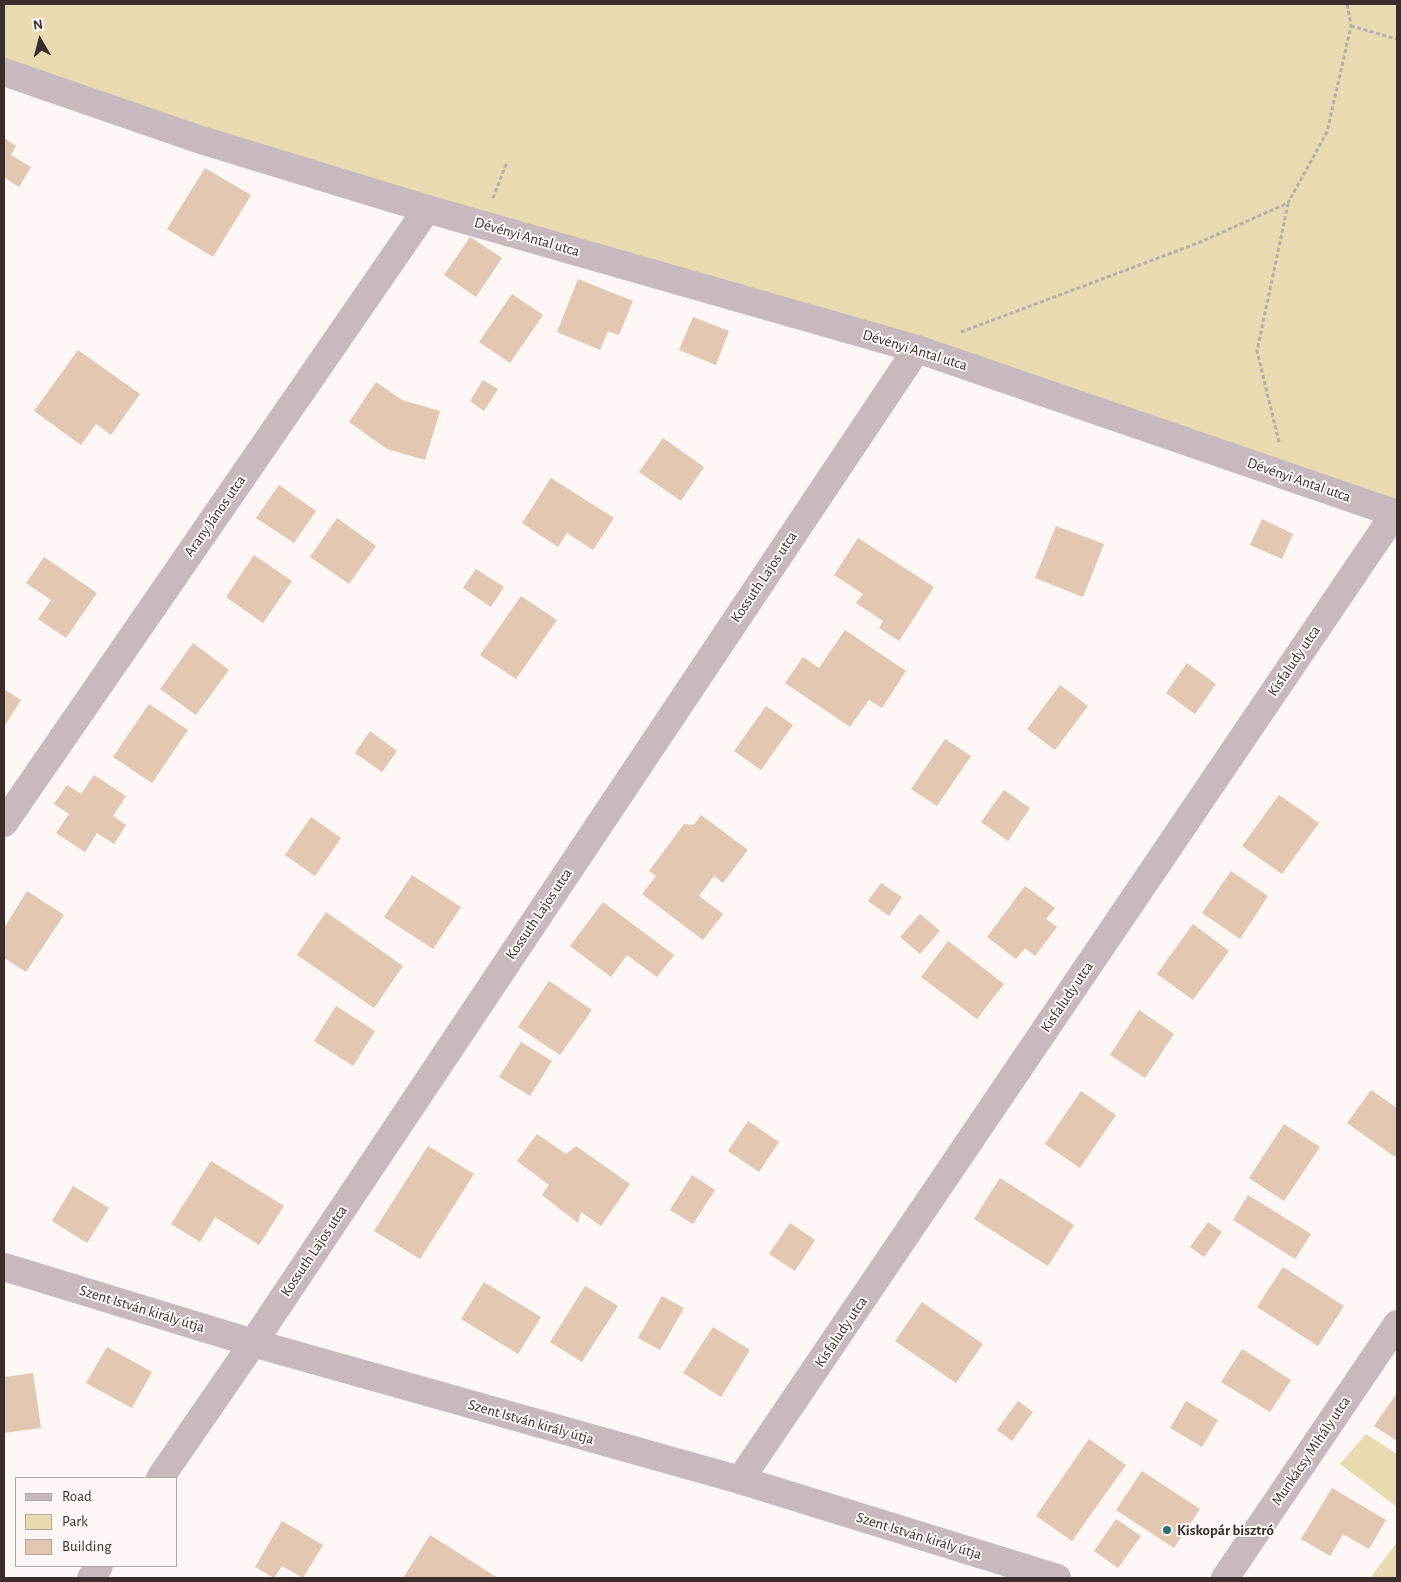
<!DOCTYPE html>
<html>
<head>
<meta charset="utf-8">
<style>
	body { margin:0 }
	#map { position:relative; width:1401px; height:1582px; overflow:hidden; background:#fef7f6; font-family:"Alegreya Sans",sans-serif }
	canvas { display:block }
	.frame { position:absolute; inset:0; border:5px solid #3b2d2b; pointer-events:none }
	.legend { position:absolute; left:15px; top:1477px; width:162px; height:90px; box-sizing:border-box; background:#fef7f6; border:1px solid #b0a6a5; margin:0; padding:6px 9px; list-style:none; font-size:15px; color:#3b2d2b }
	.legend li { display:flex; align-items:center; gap:10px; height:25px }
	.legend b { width:25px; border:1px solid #b0a6a5 }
	.north { position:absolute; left:15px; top:15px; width:50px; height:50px; -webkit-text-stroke:4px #fef7f6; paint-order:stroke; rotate:352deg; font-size:14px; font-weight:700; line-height:20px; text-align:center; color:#3b2d2b }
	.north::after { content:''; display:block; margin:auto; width:18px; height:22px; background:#3b2d2b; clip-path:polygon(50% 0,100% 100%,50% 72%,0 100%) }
</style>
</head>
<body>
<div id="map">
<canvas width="1401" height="1582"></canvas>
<div class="frame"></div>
<ul class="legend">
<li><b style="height:6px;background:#c8b9be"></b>Road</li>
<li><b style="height:14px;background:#e8dbb2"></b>Park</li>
<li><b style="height:14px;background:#e2c7b3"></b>Building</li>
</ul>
<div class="north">N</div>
</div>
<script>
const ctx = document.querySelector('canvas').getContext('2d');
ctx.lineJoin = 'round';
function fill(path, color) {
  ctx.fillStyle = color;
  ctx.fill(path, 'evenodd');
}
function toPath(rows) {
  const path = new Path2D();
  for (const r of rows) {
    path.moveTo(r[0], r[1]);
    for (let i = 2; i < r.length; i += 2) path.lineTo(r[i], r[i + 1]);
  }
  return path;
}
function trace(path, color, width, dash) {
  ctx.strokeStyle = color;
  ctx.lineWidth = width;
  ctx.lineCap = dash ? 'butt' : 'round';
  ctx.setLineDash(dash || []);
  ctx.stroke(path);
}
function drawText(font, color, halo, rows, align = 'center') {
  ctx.font = font + ' "Alegreya Sans",sans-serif';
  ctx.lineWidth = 4;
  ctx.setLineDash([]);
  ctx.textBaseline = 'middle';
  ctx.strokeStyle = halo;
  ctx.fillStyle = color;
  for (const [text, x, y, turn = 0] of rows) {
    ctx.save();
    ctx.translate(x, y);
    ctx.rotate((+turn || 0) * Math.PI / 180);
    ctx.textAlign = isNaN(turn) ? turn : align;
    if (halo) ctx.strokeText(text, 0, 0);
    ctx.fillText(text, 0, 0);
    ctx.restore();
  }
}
fill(toPath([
	[4,4,1397,4,1397,514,4,71],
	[1366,1434,1397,1454,1397,1507,1340,1464],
	[1397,1542,1397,1578,1370,1578]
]), '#e8dbb2');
fill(toPath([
	[4,138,16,146,11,155,31,167,19,187,4,177],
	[205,168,251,195,213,257,167,229],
	[470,237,502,258,476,297,444,275],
	[578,279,633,301,619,335,608,331,600,350,557,332],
	[512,294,543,315,510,363,479,342],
	[693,317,729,331,716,365,679,350],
	[78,350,140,394,111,435,96,424,81,445,34,411],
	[483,380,498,389,484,411,470,401],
	[376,382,402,400,440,411,425,460,387,449,349,422],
	[663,438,704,467,681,501,639,472],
	[551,478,614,518,593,550,567,533,558,547,522,523],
	[279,485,316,511,294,543,256,518],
	[337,518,376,546,349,584,310,557],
	[1262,519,1293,534,1282,559,1250,545],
	[1056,526,1104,544,1083,597,1035,578],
	[858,538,934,587,899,641,879,628,883,621,856,603,863,594,834,575],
	[254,555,292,581,263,623,226,597],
	[44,557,97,593,66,638,38,619,51,600,26,583],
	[476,569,504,587,491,607,463,588],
	[521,596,557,620,516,679,480,655],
	[845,630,906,671,882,708,869,700,850,727,785,683,803,657,819,668],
	[193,643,229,670,196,715,160,689],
	[1187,663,1216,684,1195,714,1166,693],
	[1060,685,1088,706,1055,750,1027,729],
	[4,689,21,700,4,727],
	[149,704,188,730,152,783,113,757],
	[766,706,793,725,761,770,734,751],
	[370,731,397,751,382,772,355,753],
	[945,739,971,756,937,806,911,789],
	[94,775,126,796,113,816,126,825,114,844,97,833,85,852,56,833,69,814,54,804,67,785,81,794],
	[1004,790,1030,808,1008,841,981,822],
	[1279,795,1319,823,1282,874,1242,846],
	[701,815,748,850,723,883,714,876,699,896,723,914,703,940,642,894,656,876,649,871,684,824,694,825],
	[311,817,341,838,315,876,285,855],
	[1231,871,1268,896,1240,939,1202,913],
	[412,875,461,907,433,949,384,917],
	[881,883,902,897,889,916,868,901],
	[1025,886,1055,908,1046,919,1057,927,1035,956,1025,948,1016,959,987,937],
	[27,891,64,915,26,972,4,958,4,928],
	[603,902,674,955,657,977,627,955,611,977,570,946],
	[326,912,403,966,374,1008,297,955],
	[920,914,940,931,920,954,900,937],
	[1193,924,1229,951,1193,1000,1157,974],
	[948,941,1004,984,977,1019,921,977],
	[549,981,592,1010,560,1055,518,1027],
	[336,1006,375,1031,353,1066,314,1041],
	[1139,1010,1174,1034,1145,1078,1110,1055],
	[521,1042,552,1061,530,1096,499,1077],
	[1371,1090,1397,1108,1397,1154,1395,1157,1347,1123],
	[1081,1091,1116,1115,1080,1168,1045,1144],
	[748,1121,779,1142,759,1172,728,1151],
	[1284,1124,1320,1147,1284,1201,1249,1178],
	[537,1134,566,1154,576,1146,630,1184,601,1226,581,1212,578,1223,542,1195,549,1185,517,1161],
	[428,1146,474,1174,420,1259,374,1231],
	[211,1161,284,1206,259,1245,215,1217,200,1242,171,1224],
	[692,1175,715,1190,693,1224,670,1210],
	[1000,1178,1074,1225,1048,1266,974,1219],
	[73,1186,109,1208,87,1243,52,1221],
	[1248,1195,1311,1234,1295,1259,1233,1220],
	[1208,1222,1222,1232,1204,1257,1190,1247],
	[790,1223,815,1240,795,1271,769,1254],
	[1283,1267,1344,1306,1318,1346,1257,1307],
	[484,1282,541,1317,518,1354,461,1319],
	[585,1286,618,1306,582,1362,550,1342],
	[662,1296,684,1308,660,1350,638,1338],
	[922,1302,983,1344,956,1383,895,1341],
	[713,1327,750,1350,721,1397,683,1373],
	[107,1347,152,1372,132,1408,86,1383],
	[1242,1349,1291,1380,1270,1412,1221,1382],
	[33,1373,41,1428,4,1433,4,1377],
	[1397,1393,1397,1441,1374,1426],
	[1018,1401,1033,1412,1012,1441,997,1430],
	[1186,1401,1218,1420,1202,1447,1170,1428],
	[1089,1439,1126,1465,1072,1541,1036,1516],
	[1142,1471,1200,1509,1174,1548,1116,1510],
	[1332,1488,1386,1520,1369,1549,1343,1534,1330,1556,1301,1539],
	[1116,1519,1141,1536,1118,1568,1094,1551],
	[282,1521,323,1545,303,1578,282,1566,274,1578,255,1567],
	[430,1535,498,1578,403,1578]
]), '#e2c7b3');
trace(toPath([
	[1351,26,1397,39],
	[493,198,507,162],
	[961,332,1198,243,1288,203,1327,132,1351,26,1347,4],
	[1279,442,1257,351,1288,204]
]), '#b7aeac', 3, [4, 2.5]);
trace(toPath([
	[4,72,198,139,427,209,917,349,1397,514],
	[4,823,427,209],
	[4,1267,253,1343,740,1480,1057,1578],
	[160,1478,253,1343,917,349],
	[740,1480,1395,513],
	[91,1578,99,1566],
	[1225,1578,1397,1324]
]), '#c8b9be', 28);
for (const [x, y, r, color] of [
	[1167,1530,5,"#27716e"]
]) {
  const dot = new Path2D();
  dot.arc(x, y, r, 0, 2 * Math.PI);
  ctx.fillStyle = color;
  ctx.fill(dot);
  trace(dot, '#fef7f6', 2);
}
drawText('15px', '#3b2d2b', '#fef7f6', [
	["Dévényi Antal utca",527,237,16],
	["Dévényi Antal utca",915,350,17],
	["Dévényi Antal utca",1299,480,19],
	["Arany János utca",215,516,-55],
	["Kossuth Lajos utca",764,577,-56],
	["Kisfaludy utca",1294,661,-56],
	["Kossuth Lajos utca",539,914,-56],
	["Kisfaludy utca",1067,997,-56],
	["Kossuth Lajos utca",314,1251,-56],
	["Szent István király útja",142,1309,17],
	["Kisfaludy utca",841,1332,-56],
	["Szent István király útja",531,1422,16],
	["Munkácsy Mihály utca",1311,1451,-56],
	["Szent István király útja",919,1536,17]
]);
drawText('bold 15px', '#3b2d2b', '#fef7f6', [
	["Kiskopár bisztró",1177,1530]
], 'left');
</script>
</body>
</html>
